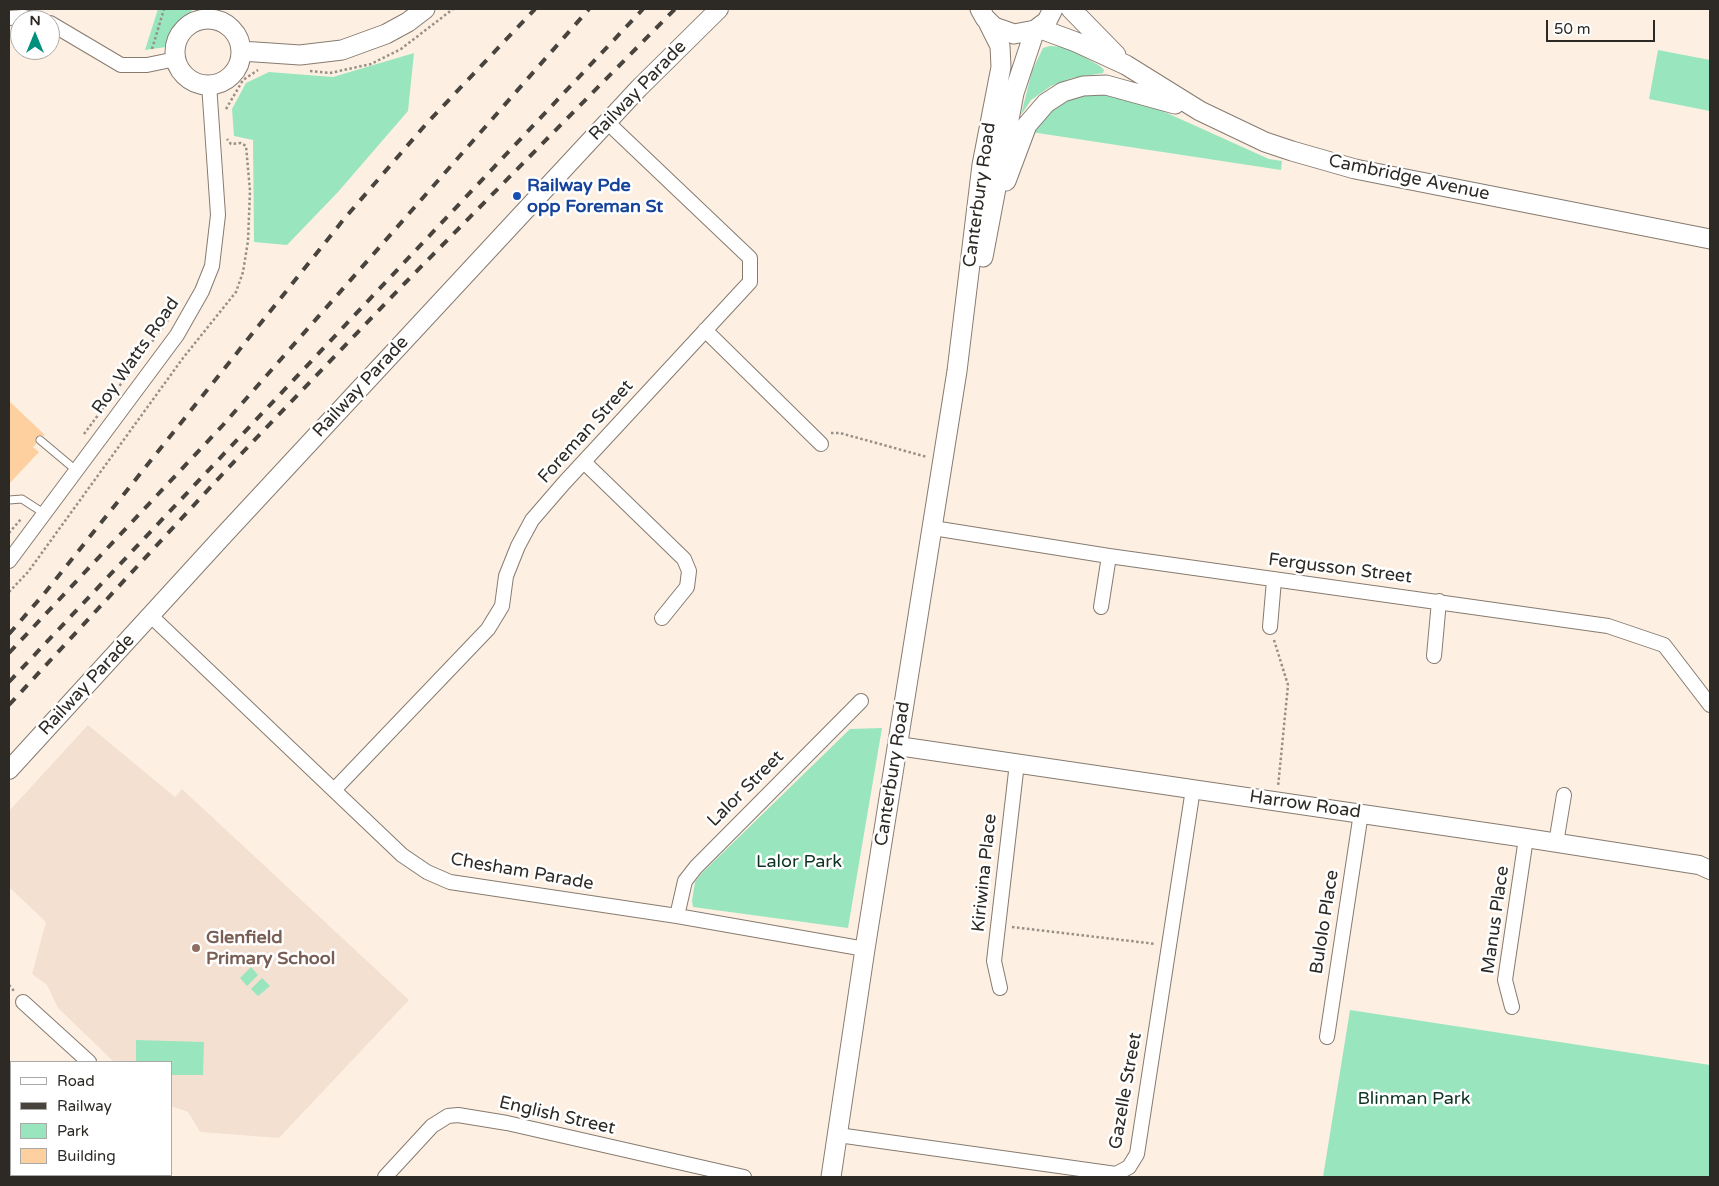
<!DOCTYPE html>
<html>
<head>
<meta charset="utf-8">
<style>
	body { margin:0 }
	#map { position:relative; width:1719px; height:1186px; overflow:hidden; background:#fdf0e3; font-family:"Varela Round",sans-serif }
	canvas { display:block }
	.frame { position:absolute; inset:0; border:10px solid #2d2924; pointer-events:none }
	.legend { position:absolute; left:10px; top:1061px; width:162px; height:115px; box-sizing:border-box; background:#fff; border:1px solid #aba9a7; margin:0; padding:6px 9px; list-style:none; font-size:15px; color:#2d2924 }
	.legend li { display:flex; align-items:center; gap:10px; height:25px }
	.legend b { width:25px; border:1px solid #aba9a7 }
	.north { position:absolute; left:10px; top:10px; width:50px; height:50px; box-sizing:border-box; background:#fff; border:1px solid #aba9a7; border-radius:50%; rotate:0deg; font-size:14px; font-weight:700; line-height:20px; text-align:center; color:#2d2924 }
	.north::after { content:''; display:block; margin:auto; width:18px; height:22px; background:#00917d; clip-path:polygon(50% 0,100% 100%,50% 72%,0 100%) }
	.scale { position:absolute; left:1546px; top:20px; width:109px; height:22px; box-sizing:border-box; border:2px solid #2d2924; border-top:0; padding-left:6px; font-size:15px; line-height:18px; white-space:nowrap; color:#2d2924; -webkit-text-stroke:4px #fff; paint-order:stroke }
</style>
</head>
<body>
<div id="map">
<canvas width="1719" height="1186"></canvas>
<div class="frame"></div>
<ul class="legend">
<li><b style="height:6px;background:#fff"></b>Road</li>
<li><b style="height:6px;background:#48433d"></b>Railway</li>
<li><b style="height:14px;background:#99e5be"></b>Park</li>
<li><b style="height:14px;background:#fed0a0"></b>Building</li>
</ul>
<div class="north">N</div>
<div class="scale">50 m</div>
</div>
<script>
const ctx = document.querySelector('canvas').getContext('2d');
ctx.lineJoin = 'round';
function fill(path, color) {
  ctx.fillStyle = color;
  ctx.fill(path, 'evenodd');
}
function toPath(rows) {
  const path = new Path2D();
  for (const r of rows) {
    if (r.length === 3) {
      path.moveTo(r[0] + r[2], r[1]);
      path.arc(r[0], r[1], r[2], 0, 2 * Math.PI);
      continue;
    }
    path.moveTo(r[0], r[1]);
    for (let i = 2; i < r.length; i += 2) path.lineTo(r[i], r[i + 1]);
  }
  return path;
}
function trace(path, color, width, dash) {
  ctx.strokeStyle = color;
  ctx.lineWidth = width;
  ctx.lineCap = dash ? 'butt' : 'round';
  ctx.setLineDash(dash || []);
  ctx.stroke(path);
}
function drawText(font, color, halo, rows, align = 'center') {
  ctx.font = font + ' "Varela Round",sans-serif';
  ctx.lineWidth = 5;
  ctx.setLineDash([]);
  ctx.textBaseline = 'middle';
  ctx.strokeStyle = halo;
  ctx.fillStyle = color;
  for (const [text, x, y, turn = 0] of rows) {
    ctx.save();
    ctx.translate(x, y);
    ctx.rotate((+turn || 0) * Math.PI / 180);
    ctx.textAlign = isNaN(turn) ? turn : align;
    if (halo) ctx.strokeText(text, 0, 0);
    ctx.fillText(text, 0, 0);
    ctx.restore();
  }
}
fill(toPath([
	[88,725,175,797,182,789,409,1000,279,1138,200,1132,188,1112,171,1106,171,1062,114,1062,58,1008,47,985,32,974,46,922,9,887,9,811]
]), '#f4e0d1');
fill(toPath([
	[158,9,193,9,178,26,166,47,145,50],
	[1050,46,1064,47,1077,53,1100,66,1104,70,1103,73,1072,78,1051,86,1031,100,1021,115,1032,71,1043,48],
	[1658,50,1710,60,1710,111,1649,99],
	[414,53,408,111,338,192,287,245,254,242,253,140,234,136,232,109,246,83,269,72,333,77],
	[1089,90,1147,104,1269,159,1282,161,1281,170,1031,132,1049,110,1069,97],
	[882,728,848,928,693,907,692,901,695,882,703,872,850,729],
	[251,967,258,975,247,986,240,978],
	[262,978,270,986,258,996,251,989],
	[1350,1010,1710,1065,1710,1177,1323,1177],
	[136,1040,204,1042,203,1075,171,1075,171,1062,136,1062]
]), '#99e5be');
fill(toPath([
	[9,401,45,435,36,437,36,444,33,447,39,452,9,484]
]), '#fed0a0');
const service = toPath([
	[40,440,77,471],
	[9,500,22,499,45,514]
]);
const minor = toPath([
	[9,18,23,17,41,20],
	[50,23,121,65,147,65,176,59],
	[705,330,821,444],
	[584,462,684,559,689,571,687,587,662,618],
	[933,528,1109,556,1608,626,1664,645,1710,705],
	[9,561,177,335,202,291,212,266,218,215,209,84],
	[1101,607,1109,556],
	[151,616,402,855,427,872,450,882,677,916,865,949],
	[1270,627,1274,580],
	[1434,656,1439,601],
	[334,790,488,629,502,606,506,576,518,546,532,520,564,483,750,282,750,258,607,122],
	[1556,843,1564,795],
	[677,916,685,881,696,867,861,701],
	[1000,988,994,961,1017,763],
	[23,1002,89,1062],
	[1512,1007,1505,980,1526,838],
	[1327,1037,1361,813],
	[838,1135,1116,1174,1129,1167,1137,1154,1193,789],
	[119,1177,121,1175],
	[385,1177,432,1126,448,1116,458,1115,507,1123,744,1177]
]);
const tertiary = toPath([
	[898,746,1526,838,1699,865,1710,870],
	[9,770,223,536,639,88,719,9]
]);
const secondary = toPath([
	[980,9,985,18,994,27,1014,34,1035,30,1047,21,1053,9],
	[1071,9,1116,55],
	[208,52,33],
	[1038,28,1076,42,1126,65,1200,111,1265,142,1292,151,1355,169,1710,239],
	[241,51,300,55,342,50,386,34,408,22,425,9],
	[1006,181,1027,125,1046,103,1063,92,1083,86,1106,85,1175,104],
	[983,257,1014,93,1035,30],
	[831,1177,865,949,957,371,982,165,1001,67,1000,46,988,22]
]);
trace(service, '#877b70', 9);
trace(minor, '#877b70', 16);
trace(tertiary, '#877b70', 20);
trace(secondary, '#877b70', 21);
trace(toPath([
	[152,49,164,9],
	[310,71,330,73,371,64,401,49,453,9],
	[226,109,243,80,258,70],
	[831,433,840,433,927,457],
	[84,434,171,316],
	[9,533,21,519],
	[9,592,28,572,183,358,236,292,243,272,248,241,250,191,246,146,241,143,231,144,227,139],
	[1274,640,1288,685,1278,787],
	[1012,927,1156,944],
	[9,985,14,991]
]), '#988f86', 2.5, [2.5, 2.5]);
trace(service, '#fff', 7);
trace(minor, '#fff', 14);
trace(tertiary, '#fff', 18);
trace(secondary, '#fff', 19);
trace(toPath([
	[9,634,44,594,344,219,427,123,535,9],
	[9,653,223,425,589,9],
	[9,682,643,9],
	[9,705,243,452,406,282,675,9]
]), '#48433d', 4, [9, 9]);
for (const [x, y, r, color] of [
	[517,196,5,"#1a4fb4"],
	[196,948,5,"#8d6e63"]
]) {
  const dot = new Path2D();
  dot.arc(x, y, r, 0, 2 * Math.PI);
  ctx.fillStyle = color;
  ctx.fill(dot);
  trace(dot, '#fff', 2);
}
drawText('18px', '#2d2924', '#fff', [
	["Railway Parade",638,91,-46],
	["Cambridge Avenue",1409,178,12],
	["Canterbury Road",980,195,-82],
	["Roy Watts Road",136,356,-55],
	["Railway Parade",361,387,-47],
	["Foreman Street",586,432,-48],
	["Fergusson Street",1340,569,7],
	["Railway Parade",87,685,-47],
	["Canterbury Road",893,774,-81],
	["Lalor Street",746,789,-45],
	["Harrow Road",1305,805,8],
	["Chesham Parade",522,872,10],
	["Kiriwina Place",985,873,-84],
	["Manus Place",1496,920,-82],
	["Bulolo Place",1325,922,-81],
	["Gazelle Street",1126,1091,-80],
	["English Street",557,1116,13]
]);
drawText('bold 18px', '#164399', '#fff', [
	["Railway Pde",527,186],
	["opp Foreman St",527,207]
], 'left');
drawText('18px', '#0d3323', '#fff', [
	["Lalor Park",799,862],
	["Blinman Park",1414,1099]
]);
drawText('bold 18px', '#785e54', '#fff', [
	["Glenfield",206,938],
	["Primary School",206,959]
], 'left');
</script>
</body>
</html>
